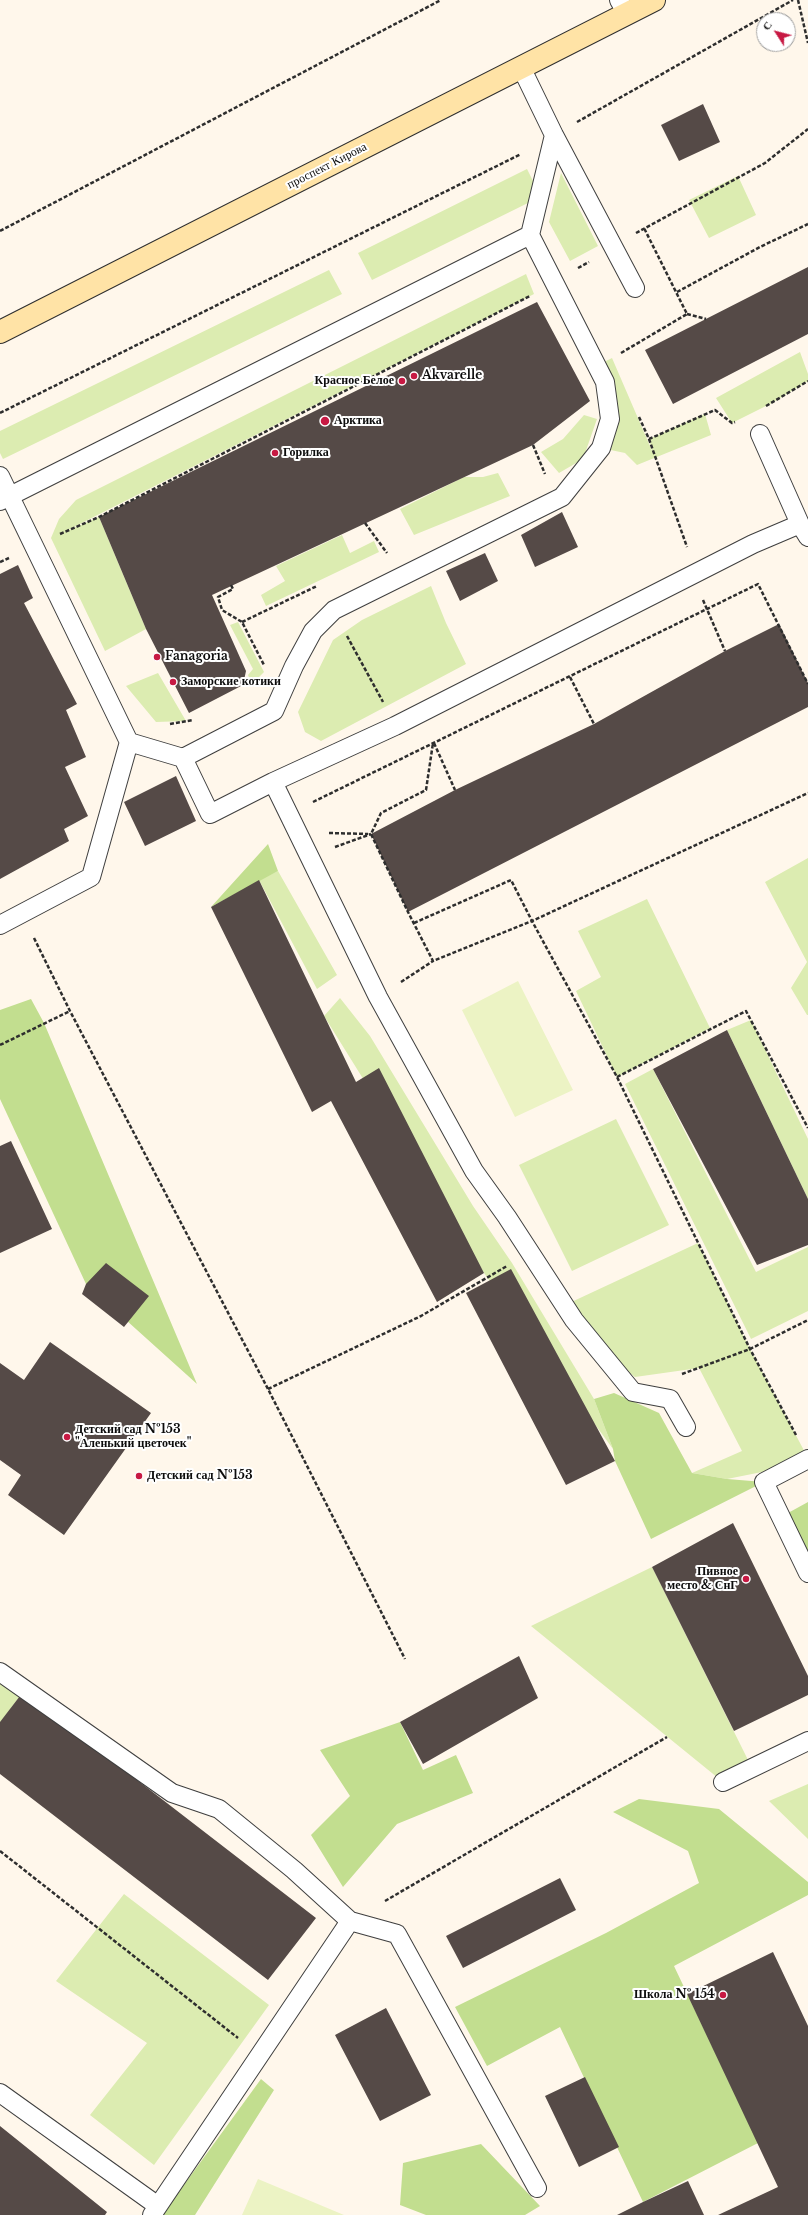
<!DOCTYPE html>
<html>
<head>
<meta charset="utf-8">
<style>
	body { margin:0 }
	#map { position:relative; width:808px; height:2215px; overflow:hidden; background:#fff7eb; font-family:"Libre Baskerville",serif }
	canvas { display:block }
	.north { position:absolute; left:756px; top:12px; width:40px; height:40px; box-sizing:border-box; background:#fff; border:1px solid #9e9e9e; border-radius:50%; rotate:306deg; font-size:11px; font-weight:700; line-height:16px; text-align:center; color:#0c0c0c }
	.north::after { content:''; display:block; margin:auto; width:14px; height:18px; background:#c71943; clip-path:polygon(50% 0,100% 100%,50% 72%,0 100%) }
</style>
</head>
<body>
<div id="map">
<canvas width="808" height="2215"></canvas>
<div class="north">С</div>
</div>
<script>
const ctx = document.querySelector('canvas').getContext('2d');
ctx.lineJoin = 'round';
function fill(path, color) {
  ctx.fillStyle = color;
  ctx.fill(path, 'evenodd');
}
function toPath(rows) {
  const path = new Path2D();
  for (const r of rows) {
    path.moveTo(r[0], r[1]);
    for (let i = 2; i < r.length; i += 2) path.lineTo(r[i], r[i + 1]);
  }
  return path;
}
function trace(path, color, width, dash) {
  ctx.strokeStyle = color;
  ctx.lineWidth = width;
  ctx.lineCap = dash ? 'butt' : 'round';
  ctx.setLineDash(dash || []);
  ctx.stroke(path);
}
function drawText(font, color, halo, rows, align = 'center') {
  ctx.font = font + ' "Libre Baskerville",serif';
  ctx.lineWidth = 4;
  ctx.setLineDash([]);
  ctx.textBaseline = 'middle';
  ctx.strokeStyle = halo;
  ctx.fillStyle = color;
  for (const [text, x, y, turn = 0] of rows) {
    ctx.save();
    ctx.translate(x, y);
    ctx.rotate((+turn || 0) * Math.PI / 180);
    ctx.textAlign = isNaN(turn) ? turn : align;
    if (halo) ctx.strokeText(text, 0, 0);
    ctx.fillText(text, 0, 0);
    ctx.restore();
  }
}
fill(toPath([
	[527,169,535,185,530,202,372,280,358,253],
	[561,173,598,246,570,261,549,222],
	[738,176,756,215,709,238,689,200],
	[329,270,342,294,3,459,0,453,0,431],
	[526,274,534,294,62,533,99,517,146,629,105,651,51,538,59,519,76,500],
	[800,352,808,374,808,381,772,403,732,423,716,398],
	[612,358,653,453,649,439,705,414,711,435,637,465,625,453,601,448,607,398,596,366],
	[584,415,597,419,583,459,559,473,541,452,563,439],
	[498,473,510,496,414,535,400,509,464,477,483,477],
	[342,535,350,553,374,541,379,552,266,606,261,595,285,581,276,566],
	[431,586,446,623,466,664,321,741,305,732,298,712,333,640,362,620],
	[238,622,264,672,252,684,248,675,253,669,230,625],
	[158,673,186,721,156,722,126,686],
	[808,858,808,1015,807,1015,791,988,807,962,765,882],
	[278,871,337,975,317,989,259,880],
	[647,899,710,1028,617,1077,576,991,601,977,578,931],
	[340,998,370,1036,473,1206,512,1263,594,1399,613,1449,484,1273,324,1016],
	[751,1020,808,1139,808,1199,727,1030],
	[653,1069,756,1272,808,1247,808,1311,751,1339,625,1084],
	[616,1119,669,1225,572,1271,519,1165],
	[698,1243,750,1349,808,1458,767,1471,727,1479,692,1473,742,1451,699,1368,635,1377,596,1346,565,1305],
	[652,1567,752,1768,723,1782,531,1626],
	[0,1680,23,1692,0,1723],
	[808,1784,808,1839,769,1801],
	[124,1894,269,2005,154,2165,90,2115,147,2043,56,1981]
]), '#dcecb1');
fill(toPath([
	[268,844,278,871,211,907],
	[31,999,44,1023,197,1384,86,1284,0,1099,0,1010],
	[614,1393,659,1413,692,1473,727,1479,764,1482,651,1539,615,1461,613,1449,594,1399],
	[808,1502,808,1554,788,1513],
	[400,1722,423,1770,456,1755,473,1793,397,1824,343,1887,311,1835,350,1796,320,1750],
	[639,1799,719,1809,808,1882,808,1895,674,1966,758,2143,643,2202,560,2027,487,2066,455,2007,606,1933,699,1883,688,1851,613,1812],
	[261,2079,274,2090,195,2215,162,2215],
	[481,2144,540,2206,525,2215,426,2215,400,2205,403,2163]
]), '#c2de8f');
fill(toPath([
	[518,981,573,1090,515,1117,462,1010],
	[258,2179,344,2215,242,2215]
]), '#ecf3c4');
fill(toPath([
	[703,104,720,142,679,161,661,125],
	[808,267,808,334,673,404,645,350],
	[537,302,590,401,533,445,212,595,246,671,243,685,189,713,146,629,99,517],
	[562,512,578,547,535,567,521,535],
	[485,553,498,581,460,601,446,571],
	[18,565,33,598,24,603,77,704,66,710,86,757,65,767,88,816,64,829,69,841,0,879,0,574],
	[779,624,808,683,808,707,408,912,371,834,455,790,594,724,725,651],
	[176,776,196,821,145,846,124,802],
	[259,880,356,1082,379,1068,484,1273,437,1302,331,1101,312,1112,211,907],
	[727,1030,808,1199,808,1245,757,1265,653,1069],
	[11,1141,52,1229,0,1253,0,1146],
	[106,1263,149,1296,124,1327,82,1294,86,1284],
	[511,1269,615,1461,566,1485,466,1293],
	[50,1342,151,1413,64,1535,8,1495,21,1475,0,1460,0,1363,24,1380],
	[733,1523,808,1676,808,1695,734,1731,652,1567],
	[519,1656,538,1698,423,1764,400,1722],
	[23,1692,316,1918,268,1980,0,1774,0,1722],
	[560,1878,576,1910,463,1968,446,1936],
	[773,1952,808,2026,808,2215,718,2215,778,2187,687,1994],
	[386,2008,431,2095,380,2121,335,2035],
	[585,2077,619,2147,579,2167,545,2096],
	[0,2126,107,2212,105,2215,0,2215],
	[688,2181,704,2215,617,2215,643,2202]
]), '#554a47');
const lane = toPath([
	[619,0,627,14],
	[521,67,554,135,635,288],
	[760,434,800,524],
	[0,476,129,742,183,758,210,814,273,782,395,726,753,544,800,524,808,537],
	[0,501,530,235],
	[183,758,274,711,294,666,313,631,334,610,562,497,601,448,610,419,605,382,530,235,554,135],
	[273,782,378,997,474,1171,507,1217,574,1320,633,1392,670,1399,686,1427],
	[0,925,91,877,129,742],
	[808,1459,764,1482,808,1573],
	[0,1672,172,1793,219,1809,294,1870,350,1921,152,2215],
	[723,1782,808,1741],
	[350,1921,397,1934,537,2188],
	[0,2093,158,2206]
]);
const secondary = toPath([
	[0,332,654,0]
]);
trace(lane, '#3f3f3f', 20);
trace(secondary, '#2e2e2e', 24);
trace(toPath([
	[798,0,808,43],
	[577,122,793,0],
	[0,231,441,0],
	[636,233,765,163,808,129],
	[578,268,589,262],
	[677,292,760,247,808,224],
	[687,314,706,319],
	[621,353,687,314,644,228],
	[766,406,808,381],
	[0,413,521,154],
	[639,417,649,439,715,410,732,423,735,422],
	[649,439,687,547],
	[533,445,545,474],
	[365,523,387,553],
	[60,534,99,517,530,296],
	[0,562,9,558],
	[231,585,233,589,218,597,222,610,242,622,264,665],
	[703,600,725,651],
	[242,622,317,586],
	[347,636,383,702],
	[570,677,594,724],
	[170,724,193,720],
	[434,743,455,790],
	[313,802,758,584,808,684],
	[329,833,368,834],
	[335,847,371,834],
	[414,923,511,880,532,921,433,961,408,912,371,834,381,813,426,790,433,743],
	[34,938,70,1011,268,1389,405,1659],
	[401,982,433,961],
	[0,1045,70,1011],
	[617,1077,746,1011,808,1128],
	[682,1374,750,1349,808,1320],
	[268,1389,421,1316,507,1266],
	[796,1435,750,1349,617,1077,532,921,808,793],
	[0,1851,238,2038],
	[385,1901,667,1737]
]), '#2e2e2e', 2.5, [4, 2]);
trace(lane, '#fff', 18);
trace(secondary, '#ffe3a6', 22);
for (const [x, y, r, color] of [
	[414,376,4,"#c71943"],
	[402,381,4,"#c71943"],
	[325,421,5,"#c71943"],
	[275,453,4,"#c71943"],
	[157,657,4,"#c71943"],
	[173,682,4,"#c71943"],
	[67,1437,4,"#c71943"],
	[139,1476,4,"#c71943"],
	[746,1579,4,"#c71943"],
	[723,1995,4,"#c71943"]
]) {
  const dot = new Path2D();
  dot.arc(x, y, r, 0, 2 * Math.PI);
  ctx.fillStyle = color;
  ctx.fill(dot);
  trace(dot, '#fff', 1.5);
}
drawText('12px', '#0c0c0c', '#fff', [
	["проспект Кирова",327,166,-27]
]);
drawText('bold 12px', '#0c0c0c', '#fff', [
	["Akvarelle",422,376],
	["Красное Белое",394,381,"right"],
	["Арктика",334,421],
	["Горилка",283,453],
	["Fanagoria",165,657],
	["Заморские котики",181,682],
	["Детский сад №153",75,1430],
	["\"Аленький цветочек\"",75,1444],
	["Детский сад №153",147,1476],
	["Пивное",738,1572,"right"],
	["место & СнГ",738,1586,"right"],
	["Школа № 154",715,1995,"right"]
], 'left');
</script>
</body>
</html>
